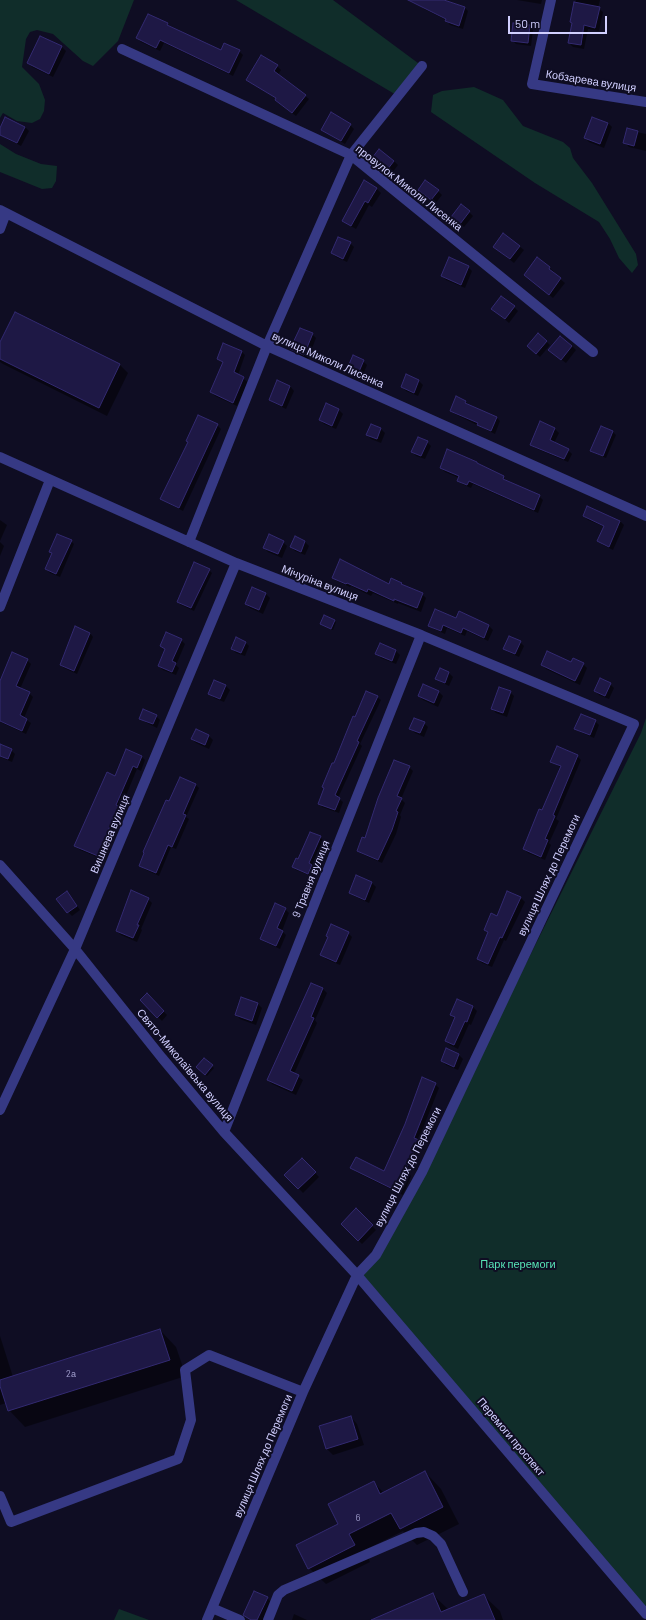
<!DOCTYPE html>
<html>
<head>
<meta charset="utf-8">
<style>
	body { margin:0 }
	#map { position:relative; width:646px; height:1620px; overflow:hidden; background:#0f0d23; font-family:Barlow,sans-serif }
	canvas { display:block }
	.scale { position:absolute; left:508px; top:16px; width:99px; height:18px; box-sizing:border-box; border:2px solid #d1cfff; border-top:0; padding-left:5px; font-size:12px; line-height:14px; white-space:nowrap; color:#d1cfff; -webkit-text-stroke:3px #0f0d23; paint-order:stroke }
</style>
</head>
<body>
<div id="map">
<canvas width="646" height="1620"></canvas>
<div class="scale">50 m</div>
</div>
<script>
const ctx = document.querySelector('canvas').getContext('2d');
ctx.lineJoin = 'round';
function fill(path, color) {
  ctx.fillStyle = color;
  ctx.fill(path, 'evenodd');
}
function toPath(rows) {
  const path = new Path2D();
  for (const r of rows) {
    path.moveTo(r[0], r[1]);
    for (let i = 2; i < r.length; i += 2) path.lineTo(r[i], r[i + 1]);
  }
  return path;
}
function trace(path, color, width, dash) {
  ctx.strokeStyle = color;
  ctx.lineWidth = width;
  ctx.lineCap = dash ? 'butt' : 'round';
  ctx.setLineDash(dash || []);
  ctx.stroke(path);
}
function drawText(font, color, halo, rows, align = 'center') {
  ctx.font = font + ' Barlow,sans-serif';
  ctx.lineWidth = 4;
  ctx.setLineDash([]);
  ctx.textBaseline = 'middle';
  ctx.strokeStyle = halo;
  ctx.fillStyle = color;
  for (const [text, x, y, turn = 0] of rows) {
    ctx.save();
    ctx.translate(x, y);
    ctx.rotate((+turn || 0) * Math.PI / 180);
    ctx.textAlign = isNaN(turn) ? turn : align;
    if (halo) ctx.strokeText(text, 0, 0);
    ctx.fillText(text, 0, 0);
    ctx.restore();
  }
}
fill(toPath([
	[0,0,134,0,118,41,93,66,83,61,53,34,37,30,30,32,26,39,22,67,39,84,45,100,44,111,40,119,32,123,17,121,3,113,0,118],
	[236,0,333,0,422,66,398,96],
	[474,87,503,100,523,126,563,142,570,148,573,158,592,183,636,254,638,265,632,273,619,258,610,239,599,222,535,183,431,112,433,95,442,91],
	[0,144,16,154,41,164,57,166,56,181,52,188,42,189,0,172],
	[646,718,646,1614,357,1275,376,1255,422,1172,641,733],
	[119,1609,149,1620,114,1620]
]), '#102d2a');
fill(toPath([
	[422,0,444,0,464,7,468,11,463,29,450,25,446,20,424,9,420,5],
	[517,0,542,0,541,4],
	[576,0,600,0,598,8,603,12,599,31,588,29,584,49,573,47,569,43,573,23,571,22],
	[167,24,170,27,221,51,239,51,243,55,233,76,164,43,160,51,141,42,137,38],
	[529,26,533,30,531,46,516,44,512,40],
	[40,37,62,47,66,51,53,77,32,67,28,63],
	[261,56,277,66,281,70,278,75,309,99,296,116,280,104,277,99,247,79],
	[608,123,612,127,604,148,589,142,585,138],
	[350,125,354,129,345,144,322,130],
	[25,127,29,131,21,146,0,135,0,130],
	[627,130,646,134,646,151,629,147,625,143],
	[373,158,394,161,398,165,392,173],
	[377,189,381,193,372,207,369,205,356,229,347,224,343,220],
	[419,190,438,191,442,195,435,204],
	[469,212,473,216,464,227,452,217],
	[504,234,524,250,514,263,498,250],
	[350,243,354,247,347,262,336,257,332,253],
	[537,259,550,268,554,272,553,273,565,283,553,298,529,279],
	[468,267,472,271,465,288,446,280,442,276],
	[514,307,518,311,509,323,493,309],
	[15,314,120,365,128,373,107,416,3,364,0,362,0,344],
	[300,329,312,334,316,338,308,359,296,353,292,349],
	[538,334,550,345,540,357,528,346],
	[572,346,576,350,566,363,554,354],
	[241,351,245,355,238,375,248,382,237,406,215,396,211,392,224,364,218,359],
	[363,361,367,365,362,377,352,373,348,369],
	[407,376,419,381,423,385,418,396,406,391,402,387],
	[278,381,290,386,294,391,286,409,274,403,270,399],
	[465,401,469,405,496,417,500,421,495,434,455,414,451,410],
	[327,405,339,410,343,414,336,429,324,424,320,420],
	[217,425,221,429,183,511,166,502,162,498,188,443,187,441],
	[372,425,381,429,385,433,381,443,371,439,367,435],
	[602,427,613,432,616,435,606,458,594,453,591,450],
	[555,429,559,433,554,443,568,450,572,454,568,462,535,448,531,444],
	[427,442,431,446,425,459,416,456,412,452],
	[441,468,503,477,507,481,507,482,539,496,543,500,538,513,473,484,471,488,462,484,458,480,459,478,445,472],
	[584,516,620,521,624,525,613,550,603,545,599,541,605,527,588,520],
	[0,520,7,525,0,541],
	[295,538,305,542,309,546,305,555,295,551,291,547],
	[71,541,74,544,60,577,50,573,46,569,53,554,50,551],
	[0,542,4,546,0,556],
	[283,542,287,546,282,558,268,552,264,548],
	[209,570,212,573,194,611,181,605,178,602],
	[333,577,389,586,401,584,404,587,422,594,426,598,421,612,398,603,398,604,373,593,371,596,351,586,350,587,337,581],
	[253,588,266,594,270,598,263,614,250,608,246,604],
	[459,613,489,626,493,630,488,641,467,631,465,636,447,628,445,634,434,629,430,625,456,619],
	[334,621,336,622,333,630,321,624],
	[75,627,90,633,93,637,77,674,64,668,61,665],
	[181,640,185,644,176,665,179,668,176,675,163,670,159,666,165,650,161,646],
	[245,642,249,646,245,656,236,653,232,649],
	[520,642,524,646,519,657,508,652,504,648],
	[381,645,396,651,400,655,396,664,381,658,377,654],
	[27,660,31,664,20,689,29,693,33,697,24,718,31,723,26,734,0,722,0,683],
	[572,663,583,664,587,668,580,685,546,669,542,665],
	[441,669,449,673,453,677,449,686,441,682,437,678],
	[215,682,226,686,230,690,224,702,214,698,210,694],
	[610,684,614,688,609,699,599,695,595,691],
	[439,692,443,696,438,707,423,700,419,696],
	[510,692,514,696,507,717,496,713,492,709],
	[377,697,381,700,360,744,362,746,338,798,343,802,339,813,322,807,319,803,325,789,323,787,356,718],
	[156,716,160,720,157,728,145,722,141,718],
	[595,721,599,725,594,738,580,732,576,728],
	[424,723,428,727,424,737,415,733,411,729],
	[196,730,209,736,213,740,209,749,196,743,192,739],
	[0,745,11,750,15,754,12,762,0,757],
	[141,756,145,760,141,771,137,769,120,810,121,811,102,859,80,850,76,846,115,777],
	[577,756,581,760,556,819,559,821,549,843,551,845,545,860,528,853,524,849,561,768,552,761],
	[409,767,413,771,401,799,405,803,400,815,401,817,396,834,382,863,362,854,358,850,366,840],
	[196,785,199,788,186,817,189,819,176,849,171,847,159,876,144,869,140,865,170,803],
	[320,837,323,840,312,866,314,868,311,876,296,870,293,867],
	[357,877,372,883,376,887,369,903,354,896,350,892],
	[508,893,521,898,525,902,506,941,504,940,492,967,482,963,478,959,489,934,485,930,498,917],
	[70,896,80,910,72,916,68,912],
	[148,899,152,903,141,929,142,930,137,942,121,935,117,931],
	[285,909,289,913,282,931,286,935,280,949,265,942,261,938],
	[348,933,352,937,340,965,326,959,322,955],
	[312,984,323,989,327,993,315,1020,317,1023,294,1074,303,1080,296,1095,272,1084,268,1080],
	[147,994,167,1015,162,1021,141,1000],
	[242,998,258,1004,262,1008,256,1025,240,1019,236,1015],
	[457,1000,473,1007,477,1011,471,1025,469,1024,458,1049,450,1045,446,1041,455,1019,451,1015],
	[447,1050,459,1055,463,1059,458,1070,446,1065,442,1061],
	[204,1059,214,1068,207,1076,198,1067],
	[435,1084,439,1088,418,1141,422,1145,409,1174,411,1176,403,1195,356,1172,352,1168,385,1172],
	[302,1159,319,1177,303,1193,286,1175],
	[356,1210,376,1230,362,1244,342,1224],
	[160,1330,176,1347,186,1376,25,1427,9,1410,6,1403,0,1405,0,1336,13,1377],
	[351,1417,357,1424,364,1445,333,1455,327,1449],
	[425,1472,441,1489,459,1524,417,1545,403,1531,365,1550,370,1562,326,1584,309,1568,339,1524,373,1482,384,1493],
	[432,1594,449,1610,483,1595,500,1611,503,1620,378,1620],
	[267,1598,271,1602,263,1620,250,1620,245,1614],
	[294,1614,307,1620,292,1620]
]), '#0007');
const building = toPath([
	[408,0,444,0,465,7,459,26,445,21,446,19,408,0],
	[574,2,600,7,595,28,584,25,581,45,568,43,572,23,570,22,574,2],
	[148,14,168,23,167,25,221,50,224,43,240,50,229,73,160,40,156,48,136,38,148,14],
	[513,23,530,25,528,43,511,41,513,23],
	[40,36,62,46,49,74,27,63,40,36],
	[261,55,278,65,274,71,306,95,292,113,275,100,276,98,246,80,261,55],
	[331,112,351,124,341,141,321,130,331,112],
	[5,117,25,127,17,143,0,135,0,128,5,117],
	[592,117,608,123,600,144,584,138,592,117],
	[627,128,638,131,634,146,623,143,627,128],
	[379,149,394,161,387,170,372,158,379,149],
	[364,180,377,188,368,203,365,201,351,226,342,221,364,180],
	[425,180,439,190,431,200,418,190,425,180],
	[461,204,470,211,460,224,451,217,461,204],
	[503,233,520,246,510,259,493,247,503,233],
	[338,237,351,242,343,259,331,253,338,237],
	[449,257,469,266,461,285,441,276,449,257],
	[537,257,550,267,549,269,561,278,549,295,524,275,537,257],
	[501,296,515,306,505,319,491,309,501,296],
	[15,312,120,364,99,408,0,359,0,342,15,312],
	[300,328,313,333,304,355,290,349,300,328],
	[538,333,547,341,536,354,527,346,538,333],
	[560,336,572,346,561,360,548,350,560,336],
	[223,343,242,351,234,372,244,377,233,403,210,392,223,362,217,359,223,343],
	[353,355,364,360,358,374,347,369,353,355],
	[406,374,419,380,414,393,401,387,406,374],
	[277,380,290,386,282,406,269,400,277,380],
	[456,396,466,401,465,403,497,417,491,431,477,425,478,423,450,411,456,396],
	[326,403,339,409,332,426,319,420,326,403],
	[198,415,218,424,179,508,160,499,188,442,186,441,198,415],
	[540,421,555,428,550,440,569,449,564,459,530,445,540,421],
	[371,424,381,428,377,439,366,435,371,424],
	[601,426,613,431,603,456,590,451,601,426],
	[418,437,428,441,421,456,411,452,418,437],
	[447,449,477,462,477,463,504,476,503,479,540,495,534,510,469,481,467,485,457,481,459,476,440,468,447,449],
	[587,506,620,521,609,547,597,541,604,526,583,516,587,506],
	[57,534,72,540,56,574,45,569,52,553,49,552,57,534],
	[269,534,284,541,278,554,263,548,269,534],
	[295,536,305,541,301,552,290,547,295,536],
	[340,559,389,584,391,578,402,583,401,584,423,593,417,608,394,599,394,601,368,589,367,592,347,583,346,584,332,578,340,559],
	[194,562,210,569,191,608,177,602,194,562],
	[252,587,266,593,259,610,245,604,252,587],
	[435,609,456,618,459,611,489,625,484,638,463,628,461,633,443,625,441,631,428,626,435,609],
	[324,615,335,620,331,629,320,624,324,615],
	[75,626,90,633,74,671,60,665,75,626],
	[166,632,182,639,172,661,176,663,172,672,158,666,165,649,160,646,166,632],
	[509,636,521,641,515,654,503,649,509,636],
	[236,637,246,642,241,653,231,649,236,637],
	[380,643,396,650,392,661,375,654,380,643],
	[547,651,571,662,573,658,584,663,575,681,541,665,547,651],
	[12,652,28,659,16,686,30,692,20,715,27,719,22,731,0,721,0,681,12,652],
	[440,668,449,672,445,683,435,679,440,668],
	[600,678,611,683,605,696,594,691,600,678],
	[214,680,226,685,220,699,208,694,214,680],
	[423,684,439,691,434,703,418,696,423,684],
	[499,687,511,691,503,713,491,709,499,687],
	[366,691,378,696,357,741,359,742,335,795,340,798,335,810,318,804,324,788,322,787,332,763,334,763,353,716,355,717,366,691],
	[143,709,157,715,153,724,139,719,143,709],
	[581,714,596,720,590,735,574,729,581,714],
	[414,718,425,722,420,733,409,729,414,718],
	[196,729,209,735,205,745,191,739,196,729],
	[0,744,12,749,8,759,0,756,0,744],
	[557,746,578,755,553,815,555,816,545,839,548,840,541,857,523,849,539,809,542,810,561,766,550,762,557,746],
	[126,749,142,756,137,768,133,766,116,805,118,806,98,856,74,846,107,772,115,776,126,749],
	[394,760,410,766,397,796,402,798,396,811,398,812,392,830,378,860,357,851,362,837,365,838,378,798,394,760],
	[180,777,196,784,183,814,186,815,172,847,168,845,156,873,139,866,144,853,143,852,166,800,169,801,180,777],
	[310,832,321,836,309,863,312,865,308,874,292,867,296,858,298,859,310,832],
	[356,875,372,882,365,900,349,893,356,875],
	[131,890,149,898,137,925,139,925,133,938,116,931,131,890],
	[67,891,77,906,67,913,56,899,67,891],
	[507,891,521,897,502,938,500,937,488,964,477,959,488,932,484,930,491,913,497,916,507,891],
	[275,903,286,908,277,928,283,931,276,946,260,939,275,903],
	[331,924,349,932,336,962,320,955,328,937,326,936,331,924],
	[311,983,323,988,311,1017,314,1018,290,1071,299,1075,292,1091,267,1080,311,983],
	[147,993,164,1011,157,1018,140,1000,147,993],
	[241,997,258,1003,252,1021,235,1015,241,997],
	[457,999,473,1006,467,1022,465,1021,454,1045,445,1041,455,1017,450,1015,457,999],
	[446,1048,459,1054,454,1067,441,1061,446,1048],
	[204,1058,213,1065,205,1075,196,1067,204,1058],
	[422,1077,436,1083,414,1138,419,1140,406,1170,408,1171,399,1192,350,1168,356,1157,384,1171,405,1124,422,1077],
	[302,1158,316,1172,298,1189,284,1175,302,1158],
	[356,1208,373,1225,358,1241,341,1224,356,1208],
	[160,1329,170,1360,8,1411,0,1386,0,1380,160,1329],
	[351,1416,358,1439,326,1449,319,1426,351,1416],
	[425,1471,443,1507,400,1529,391,1513,349,1534,355,1545,308,1569,296,1545,338,1524,328,1504,374,1481,380,1494,425,1471],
	[254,1591,268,1597,257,1620,251,1620,243,1615,254,1591],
	[433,1593,441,1612,484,1594,495,1620,371,1620,433,1593]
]);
fill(building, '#1e1845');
trace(building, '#332a71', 1);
trace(toPath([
	[551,0,532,84,646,102],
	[122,49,351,155,593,352],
	[0,210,267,346,646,516],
	[0,229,6,213],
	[0,457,236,563,421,635,634,724,422,1172,376,1255,357,1275,303,1392,207,1620],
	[189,542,267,346,351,155,422,66],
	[0,607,50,480],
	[0,865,75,949,162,1058,224,1132,357,1275,646,1614],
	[0,1110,75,949,236,563],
	[224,1132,421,635],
	[0,1496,11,1522,178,1459,191,1420,185,1370,209,1355,303,1392],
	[212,1608,240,1620],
	[268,1620,278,1595,284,1590,416,1533,424,1532,433,1536,441,1544,463,1592]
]), '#363984', 10);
drawText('9px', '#a4a1d0', null, [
	["2а",71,1374],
	["6",358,1518]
]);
drawText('11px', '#d1cfff', '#0f0d23', [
	["Кобзарева вулиця",591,81,9],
	["провулок Миколи Лисенка",409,188,38],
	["вулиця Миколи Лисенка",328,360,24],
	["Мічуріна вулиця",320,583,21],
	["Вишнева вулиця",110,834,-67],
	["вулиця Шлях до Перемоги",549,875,-65],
	["9 Травня вулиця",311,879,-68],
	["Свято-Миколаївська вулиця",185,1065,50],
	["вулиця Шлях до Перемоги",408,1167,-63],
	["Перемоги проспект",511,1437,50],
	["вулиця Шлях до Перемоги",263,1456,-67]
]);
drawText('11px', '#57e3b6', '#0f0d23', [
	["Парк перемоги",518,1264]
]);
</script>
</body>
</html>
